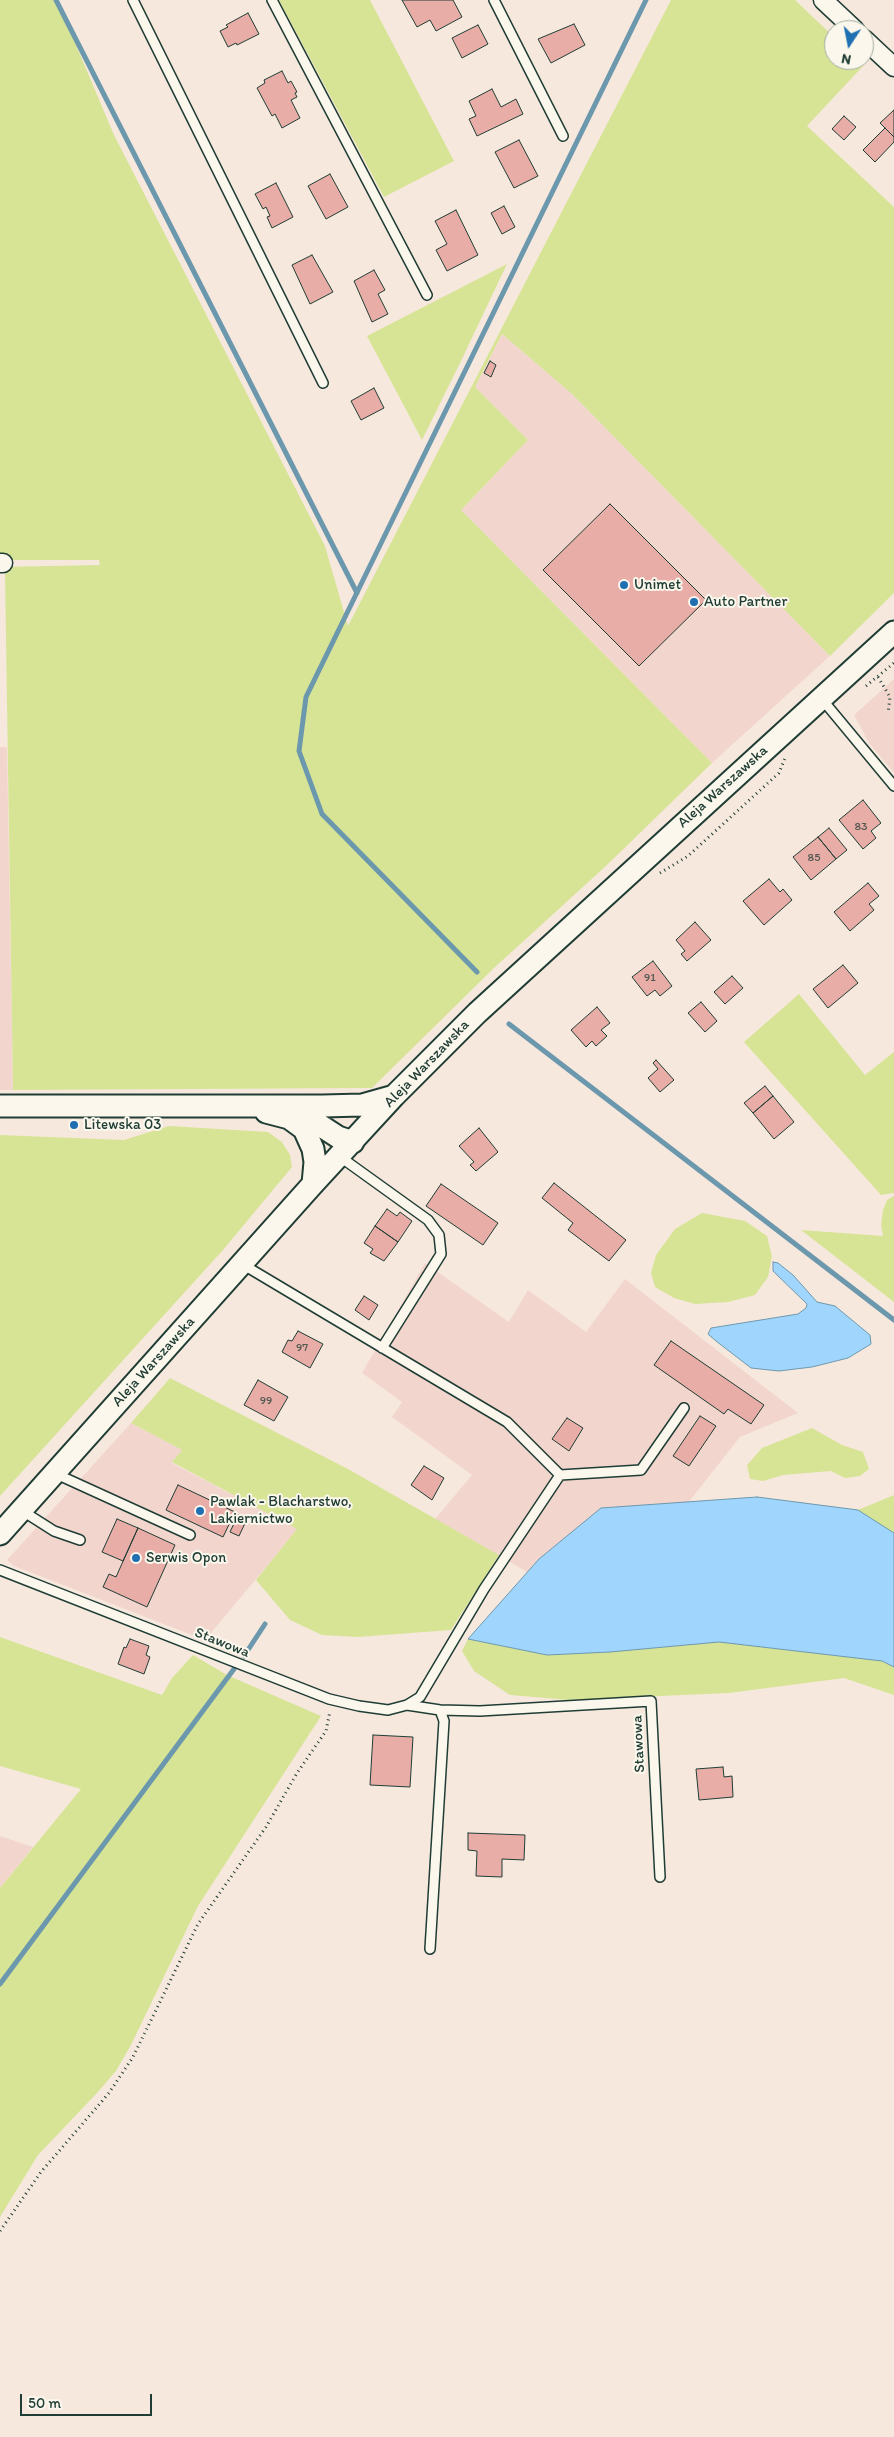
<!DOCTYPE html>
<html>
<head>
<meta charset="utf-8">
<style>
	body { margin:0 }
	#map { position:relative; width:894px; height:2437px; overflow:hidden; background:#f7e8de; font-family:Itim,sans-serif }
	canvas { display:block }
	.north { position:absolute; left:824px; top:20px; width:50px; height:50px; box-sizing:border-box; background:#fbf7ec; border:1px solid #a3ada2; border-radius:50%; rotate:191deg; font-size:14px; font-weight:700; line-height:20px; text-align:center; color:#1f3d34 }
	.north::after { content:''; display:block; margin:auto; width:18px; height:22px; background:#1f6fb2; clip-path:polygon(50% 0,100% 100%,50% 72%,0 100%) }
	.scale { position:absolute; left:20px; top:2394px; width:132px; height:22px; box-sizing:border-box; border:2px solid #1f3d34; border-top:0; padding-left:6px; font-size:15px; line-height:18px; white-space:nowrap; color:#1f3d34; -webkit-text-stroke:4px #fbf7ec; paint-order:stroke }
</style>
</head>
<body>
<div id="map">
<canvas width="894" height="2437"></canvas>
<div class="north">N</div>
<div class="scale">50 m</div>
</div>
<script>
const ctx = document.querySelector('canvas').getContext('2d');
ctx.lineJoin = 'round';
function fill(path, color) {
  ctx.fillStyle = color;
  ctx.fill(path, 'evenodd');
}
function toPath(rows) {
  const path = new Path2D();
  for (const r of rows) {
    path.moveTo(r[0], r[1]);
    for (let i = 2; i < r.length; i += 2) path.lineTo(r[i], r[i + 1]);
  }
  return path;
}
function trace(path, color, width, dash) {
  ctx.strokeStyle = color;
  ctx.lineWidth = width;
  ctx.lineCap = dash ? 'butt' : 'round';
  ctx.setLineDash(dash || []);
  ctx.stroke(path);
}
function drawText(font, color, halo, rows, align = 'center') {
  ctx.font = font + ' Itim,sans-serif';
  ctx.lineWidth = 4;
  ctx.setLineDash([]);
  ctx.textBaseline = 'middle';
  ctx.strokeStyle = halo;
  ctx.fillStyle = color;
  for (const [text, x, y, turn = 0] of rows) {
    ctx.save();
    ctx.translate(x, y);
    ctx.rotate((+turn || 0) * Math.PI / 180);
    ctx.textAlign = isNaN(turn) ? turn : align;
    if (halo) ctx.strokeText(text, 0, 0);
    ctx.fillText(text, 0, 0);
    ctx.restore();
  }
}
fill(toPath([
	[502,334,572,394,830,656,712,763,461,510,528,440,475,387],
	[894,679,894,773,869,743,854,715],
	[0,747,7,747,13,1090,0,1090],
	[425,1263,509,1322,528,1290,586,1332,625,1279,798,1413,740,1437,688,1503,601,1509,539,1559,527,1572,435,1519,472,1475,392,1417,402,1402,362,1373],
	[131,1423,182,1450,172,1463,298,1529,205,1640,14,1566,7,1560],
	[0,1836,33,1847,0,1888]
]), '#f2d6ce');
fill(toPath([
	[0,0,57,0,114,135,325,546,348,626,671,0,795,0,834,37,834,60,859,60,864,65,807,126,894,207,894,593,830,656,572,394,502,334,475,387,528,440,461,510,712,763,607,865,494,968,372,1088,13,1090,5,573,0,572,0,567,100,565,99,560,0,560],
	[279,0,370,0,454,161,384,197],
	[507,264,461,361,422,440,367,336],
	[799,994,865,1075,894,1052,894,1193,881,1195,744,1042],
	[169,1126,268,1132,282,1142,290,1155,292,1167,223,1250,0,1496,0,1135,124,1140],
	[894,1196,894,1302,801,1230,883,1236,881,1225,883,1210,887,1200],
	[702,1213,745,1221,767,1236,772,1256,768,1277,755,1295,728,1302,695,1304,674,1298,655,1287,651,1273,656,1255,675,1229],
	[170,1378,348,1469,499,1555,451,1630,358,1637,322,1635,290,1620,256,1580,297,1529,172,1462,182,1450,131,1423],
	[812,1428,842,1445,863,1452,869,1469,860,1476,845,1478,831,1471,783,1475,763,1481,750,1479,747,1465,762,1448],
	[894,1495,894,1533,858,1510],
	[0,1637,162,1695,172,1678,193,1655,227,1675,321,1716,198,1906,131,2045,116,2071,97,2093,38,2155,0,2217,0,1888,81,1789,0,1766],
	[468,1639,547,1655,610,1652,719,1642,882,1661,894,1667,894,1695,844,1678,729,1693,569,1700,510,1695,474,1671,462,1651]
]), '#d7e496');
const water = toPath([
	[773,1262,778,1263,793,1275,817,1302,835,1306,870,1335,871,1344,848,1358,812,1367,779,1371,751,1368,716,1341,708,1334,711,1328,798,1314,806,1308,807,1304,773,1271,773,1262],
	[757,1497,858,1510,894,1533,894,1667,882,1661,719,1642,610,1652,547,1655,468,1639,539,1559,601,1508,757,1497]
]);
fill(water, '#a0d5fe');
trace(water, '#6c98ad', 1);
trace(toPath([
	[56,0,357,593],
	[477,972,322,814,299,751,306,697,646,0],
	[509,1024,894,1320],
	[244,1656,265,1624],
	[0,1984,234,1669]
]), '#6c98ad', 5);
const building = toPath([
	[402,0,453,0,462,17,436,31,430,20,417,27,402,0],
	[248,13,259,34,237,45,236,43,228,47,220,31,228,27,226,25,248,13],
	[574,24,585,45,551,63,538,39,574,24],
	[478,25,488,44,462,58,452,38,478,25],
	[282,71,288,83,291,81,297,92,295,93,297,97,291,100,300,118,282,128,275,114,272,116,257,88,265,83,264,80,282,71],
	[492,89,501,107,516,99,523,114,477,136,469,119,476,116,469,101,492,89],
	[894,110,894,137,880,123,894,110],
	[844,116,856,127,844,140,832,129,844,116],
	[885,128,894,137,894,142,875,162,863,150,885,128],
	[519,140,538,176,514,188,495,152,519,140],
	[330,174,348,207,326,219,308,186,330,174],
	[276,183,293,217,272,228,267,217,270,216,266,207,263,209,255,194,276,183],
	[504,206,515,227,502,234,491,213,504,206],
	[456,210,478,255,447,271,436,250,447,244,435,221,456,210],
	[312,255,333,292,310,304,292,265,312,255],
	[374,270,385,290,378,294,388,314,372,322,354,281,374,270],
	[490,361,496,365,491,377,484,373,490,361],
	[374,388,384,408,361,420,351,401,374,388],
	[610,504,706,600,639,666,543,570,610,504],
	[863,800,881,823,871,831,876,838,863,849,839,820,863,800],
	[829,828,847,850,836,859,818,837,829,828],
	[818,837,836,859,811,880,793,857,818,837],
	[769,879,780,892,783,889,792,900,764,925,743,901,769,879],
	[868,883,879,896,869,904,874,910,850,931,834,912,868,883],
	[695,922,711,940,687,961,681,954,685,951,676,940,695,922],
	[653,961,672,986,660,996,655,990,647,996,632,977,653,961],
	[843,965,858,983,828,1008,813,989,843,965],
	[732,976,743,988,725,1004,714,992,732,976],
	[701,1002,717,1021,705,1032,688,1013,701,1002],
	[597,1007,610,1023,601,1030,607,1036,596,1046,592,1041,586,1047,571,1030,597,1007],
	[656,1060,674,1080,660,1092,648,1078,658,1069,653,1063,656,1060],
	[765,1086,773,1096,753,1113,744,1103,765,1086],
	[773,1096,794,1122,774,1139,753,1113,773,1096],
	[479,1128,498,1152,476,1171,470,1165,474,1162,459,1146,479,1128],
	[554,1183,626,1240,609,1261,568,1230,573,1223,542,1198,554,1183],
	[441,1184,498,1223,483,1245,426,1206,441,1184],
	[387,1209,397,1216,400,1212,412,1221,398,1242,375,1226,387,1209],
	[375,1226,398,1242,384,1261,370,1253,373,1249,364,1243,375,1226],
	[364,1296,378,1305,369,1320,355,1310,364,1296],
	[298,1331,323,1344,310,1368,282,1352,288,1340,292,1341,298,1331],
	[671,1341,764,1405,751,1424,728,1409,724,1414,654,1365,671,1341],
	[258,1380,288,1397,274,1421,244,1405,258,1380],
	[700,1416,716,1426,689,1466,673,1456,700,1416],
	[567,1418,583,1428,569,1451,552,1439,567,1418],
	[424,1466,444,1478,432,1500,411,1485,424,1466],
	[178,1485,235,1512,223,1537,166,1510,178,1485],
	[238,1515,247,1519,239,1536,230,1532,238,1515],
	[117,1519,138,1528,123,1561,102,1552,117,1519],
	[138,1528,175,1545,147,1607,103,1587,109,1574,116,1577,138,1528],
	[130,1639,149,1646,146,1655,150,1657,144,1674,118,1664,124,1647,126,1648,130,1639],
	[373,1735,413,1737,410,1787,370,1785,373,1735],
	[723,1767,724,1777,732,1776,733,1797,699,1800,696,1769,723,1767],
	[468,1833,525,1835,524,1860,502,1859,502,1877,476,1876,477,1851,468,1850,468,1833]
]);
fill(building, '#e8ada7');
trace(building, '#1f3d34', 1);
const service = toPath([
	[133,0,323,383],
	[272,0,427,295],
	[494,0,563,136],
	[821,698,894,786],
	[339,1156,428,1220,439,1235,441,1254,382,1348],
	[242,1264,507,1422,560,1475,641,1470,684,1408],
	[54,1473,190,1535],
	[21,1510,54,1531,80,1540],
	[0,1570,329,1699,359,1706,388,1710,407,1705,440,1710,480,1711,651,1701,660,1877],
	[407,1705,420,1697,484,1589,560,1475],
	[430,1949,444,1721,440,1710]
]);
const minor = toPath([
	[823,0,855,30],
	[864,39,894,67],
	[0,563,3,563]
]);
const tertiary = toPath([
	[0,1106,323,1106,362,1105,394,1096],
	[266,1112,289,1118,304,1129,313,1149,315,1162,313,1184],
	[291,1118,318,1124,338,1137,353,1142],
	[0,1534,313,1184,394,1096,477,1013,894,632]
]);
trace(service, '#1f3d34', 12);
trace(minor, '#1f3d34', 21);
trace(tertiary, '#1f3d34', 25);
trace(toPath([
	[878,677,890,697,888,713],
	[866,686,894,663],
	[660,873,688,856,779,773,785,758],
	[0,2231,41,2172,109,2093,133,2057,198,1924,266,1827,297,1773,326,1731,330,1711]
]), '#1f3d34', 3, [1, 4]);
trace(service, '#fbf7ec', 9);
trace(minor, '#fbf7ec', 18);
trace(tertiary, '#fbf7ec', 21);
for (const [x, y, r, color] of [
	[624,585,5,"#1f6fb2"],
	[694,602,5,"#1f6fb2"],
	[74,1125,5,"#1f6fb2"],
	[200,1511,5,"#1f6fb2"],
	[136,1558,5,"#1f6fb2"]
]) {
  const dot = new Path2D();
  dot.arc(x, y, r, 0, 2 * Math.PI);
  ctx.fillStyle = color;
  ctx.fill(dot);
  trace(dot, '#fbf7ec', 2);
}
drawText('12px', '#515951', null, [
	["83",861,827],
	["85",814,858],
	["91",650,978],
	["97",302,1348],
	["99",266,1401]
]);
drawText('15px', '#1f3d34', '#fbf7ec', [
	["Unimet",634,585],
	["Auto Partner",704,602],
	["Litewska 03",84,1125],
	["Pawlak - Blacharstwo,",210,1502],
	["Lakiernictwo",210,1519],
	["Serwis Opon",146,1558]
], 'left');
drawText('15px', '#1f3d34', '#fbf7ec', [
	["Aleja Warszawska",723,787,-42],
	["Aleja Warszawska",427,1064,-46],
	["Aleja Warszawska",154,1362,-48],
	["Stawowa",222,1643,22],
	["Stawowa",639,1744,-93]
]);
</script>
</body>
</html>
